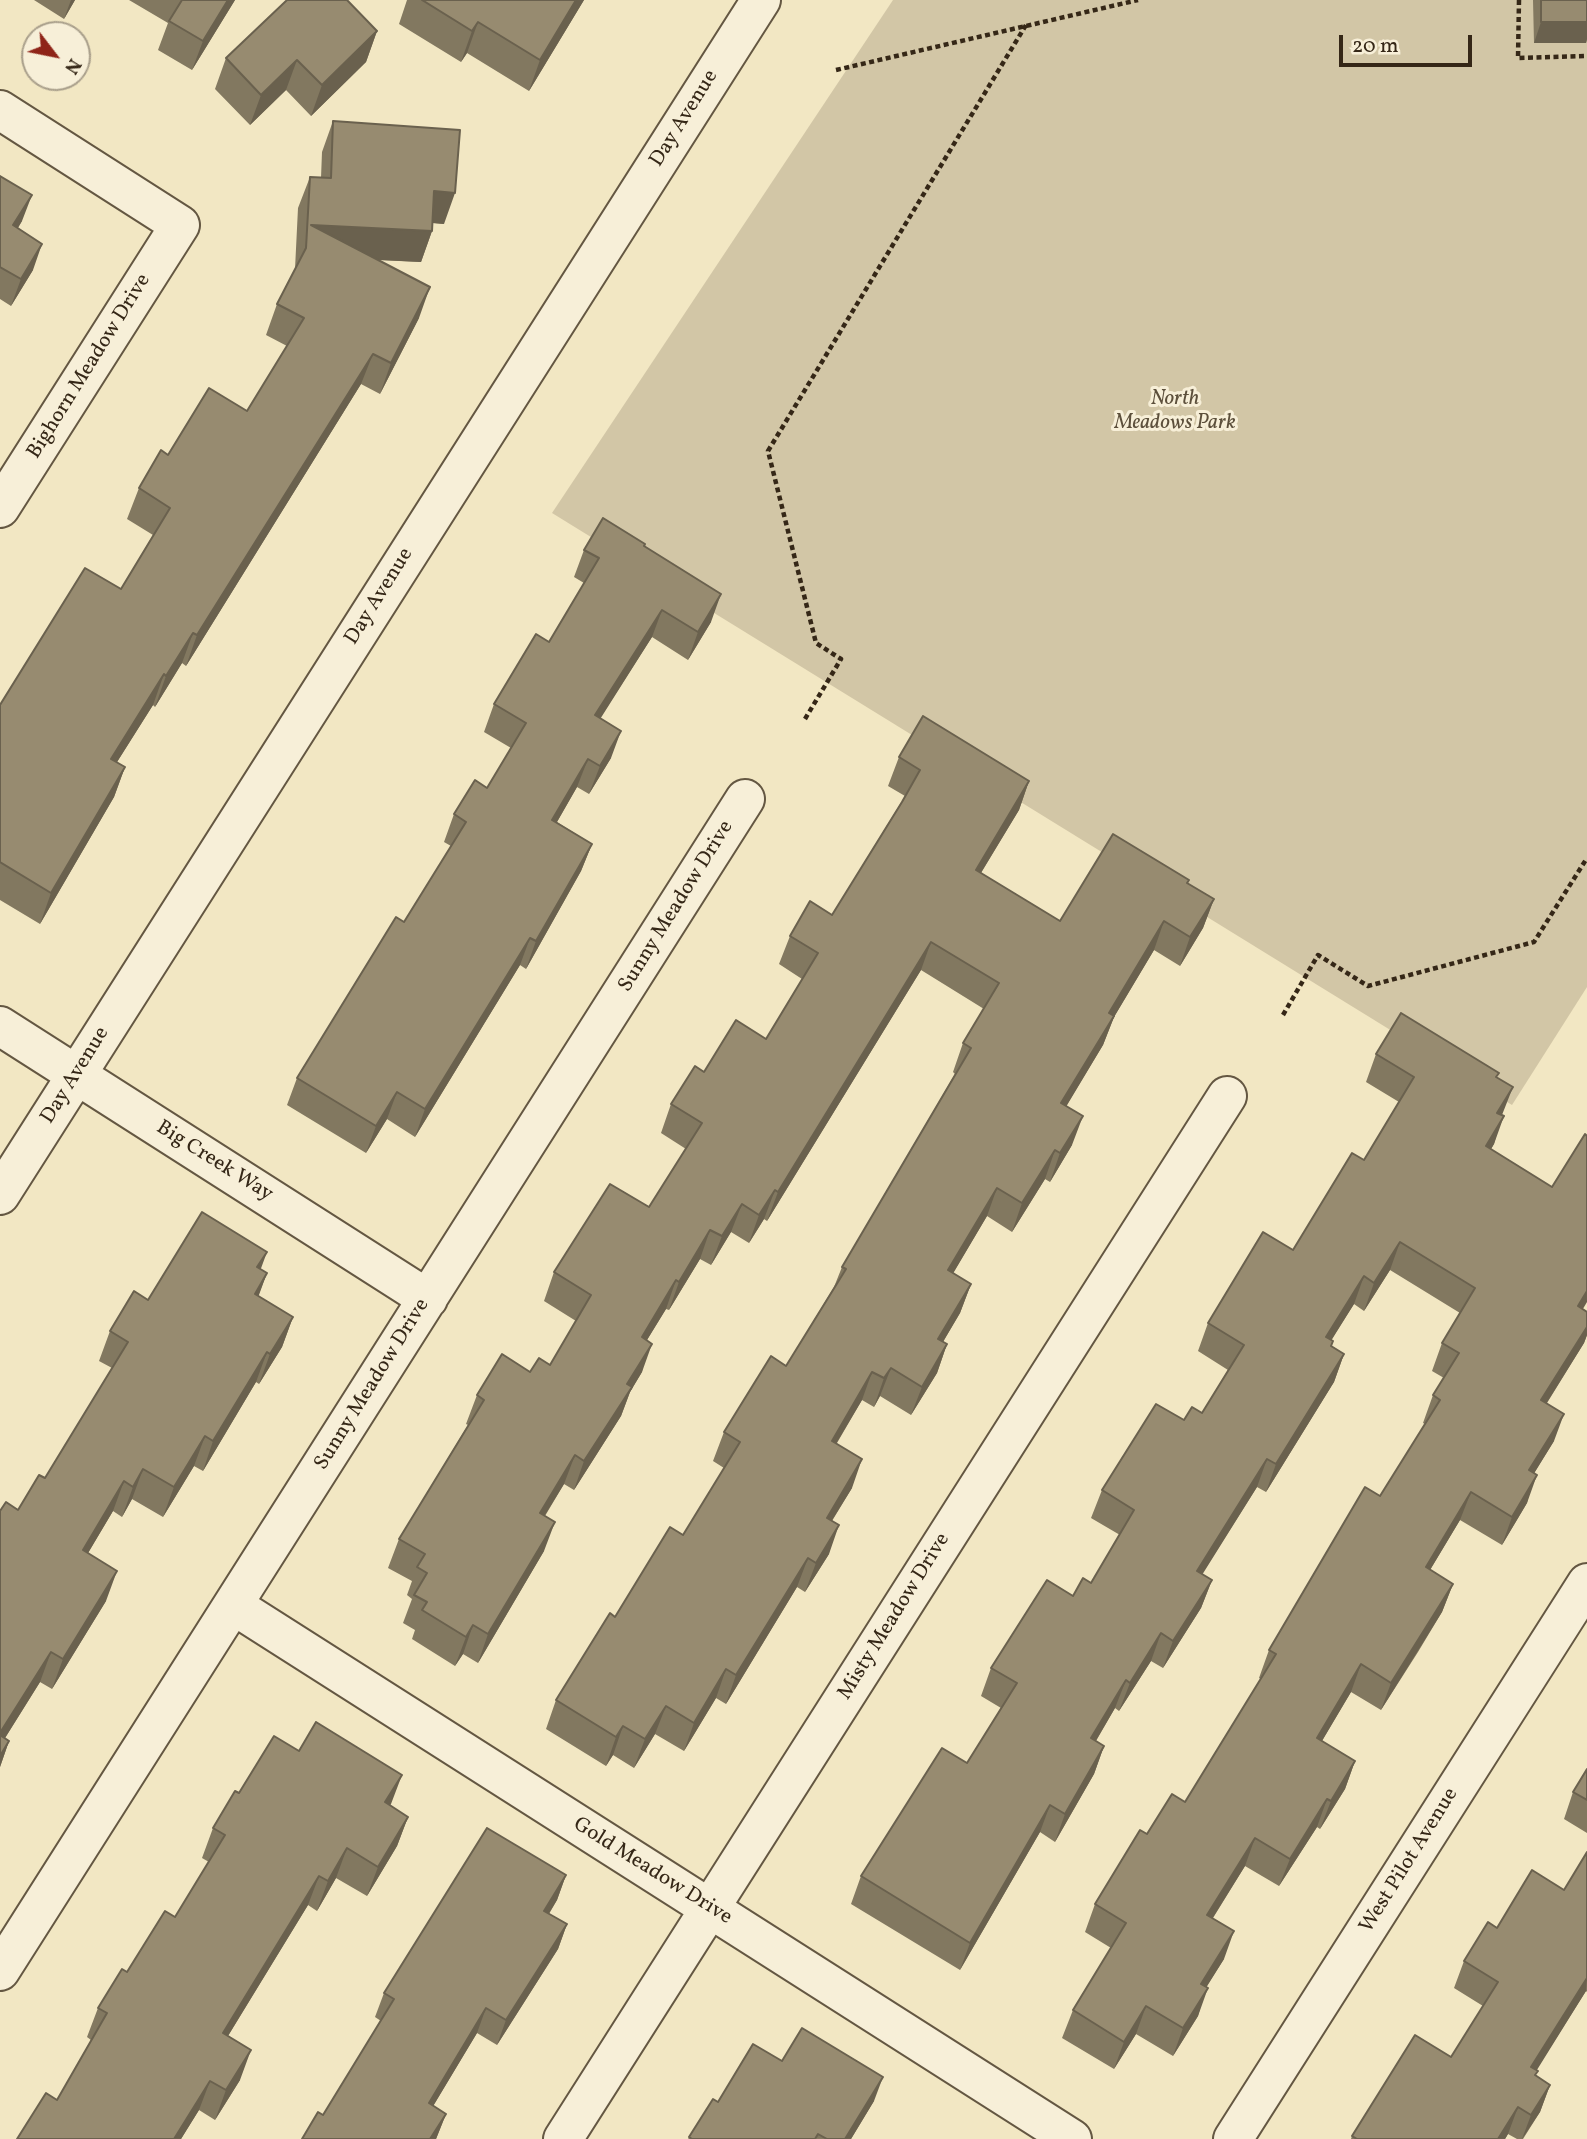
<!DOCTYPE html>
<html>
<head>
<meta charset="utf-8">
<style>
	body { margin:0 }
	#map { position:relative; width:1587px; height:2139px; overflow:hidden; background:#f2e7c3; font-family:Vollkorn,serif }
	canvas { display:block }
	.north { position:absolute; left:21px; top:21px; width:70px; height:70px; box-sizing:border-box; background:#f7efd8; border:2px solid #a99f8b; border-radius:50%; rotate:122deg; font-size:19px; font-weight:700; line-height:28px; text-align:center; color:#352717 }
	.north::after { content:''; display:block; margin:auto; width:24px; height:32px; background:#8f2418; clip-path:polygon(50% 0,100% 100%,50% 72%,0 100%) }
	.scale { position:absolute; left:1339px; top:35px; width:133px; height:32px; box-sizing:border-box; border:4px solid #352717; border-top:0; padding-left:9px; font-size:21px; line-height:24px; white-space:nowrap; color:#352717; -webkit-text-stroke:5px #f7efd8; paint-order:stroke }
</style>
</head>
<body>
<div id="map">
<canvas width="1587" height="2139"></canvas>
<div class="north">N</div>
<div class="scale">20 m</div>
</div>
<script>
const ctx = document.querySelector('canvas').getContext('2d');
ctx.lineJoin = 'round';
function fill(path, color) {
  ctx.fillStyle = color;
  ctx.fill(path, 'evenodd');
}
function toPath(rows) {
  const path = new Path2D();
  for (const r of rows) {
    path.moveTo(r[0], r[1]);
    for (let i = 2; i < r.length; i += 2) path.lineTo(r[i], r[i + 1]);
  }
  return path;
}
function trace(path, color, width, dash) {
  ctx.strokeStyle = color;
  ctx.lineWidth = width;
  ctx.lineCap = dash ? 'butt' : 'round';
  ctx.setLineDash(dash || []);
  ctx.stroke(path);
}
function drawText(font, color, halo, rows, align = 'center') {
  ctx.font = font + ' Vollkorn,serif';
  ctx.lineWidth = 6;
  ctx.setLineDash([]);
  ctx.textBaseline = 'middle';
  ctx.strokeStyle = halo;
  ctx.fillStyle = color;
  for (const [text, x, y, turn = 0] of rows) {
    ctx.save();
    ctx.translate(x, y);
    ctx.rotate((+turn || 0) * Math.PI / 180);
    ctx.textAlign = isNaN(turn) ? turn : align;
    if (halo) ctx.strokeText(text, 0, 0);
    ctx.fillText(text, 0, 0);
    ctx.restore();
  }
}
fill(toPath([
	[893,0,1587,0,1587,987,1512,1105,552,513]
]), '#d2c6a6');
const minor = toPath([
	[0,110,180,225,0,508],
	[0,1026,428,1299],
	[0,1195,761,0],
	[233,1605,1072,2139],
	[0,1971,745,799],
	[563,2139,1227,1096],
	[1233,2139,1587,1583]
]);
trace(minor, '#645742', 42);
trace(toPath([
	[1519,0,1518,58,1587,56],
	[836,70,1138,0],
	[805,719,841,659,816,643,768,451,1026,25],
	[1283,1015,1318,955,1368,986,1534,942,1587,858]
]), '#352717', 4.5, [5, 3.5]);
trace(minor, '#f7efd8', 38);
fill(toPath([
	[34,0,75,0,64,19],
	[129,0,235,0,192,70,158,50,168,23],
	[407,0,584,0,529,91,467,53,461,62,399,24],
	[1533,0,1587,0,1587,39,1586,43,1534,43],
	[377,31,366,62,311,116,286,90,250,125,215,89,226,58],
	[333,121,444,224,432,223,432,231,421,262,377,260,419,318,380,394,361,384,186,666,182,663,155,707,153,705,117,762,125,767,114,797,40,924,0,900,0,705,121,589,153,535,127,519,139,488,168,455,247,411,287,346,266,335,277,304,295,269,298,208,310,177,321,178,322,152],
	[0,176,22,221,18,228,33,270,11,306,0,299],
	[644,546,711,622,688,660,652,637,600,718,611,758,589,794,577,787,557,822,592,844,581,871,526,969,520,965,415,1137,387,1119,366,1153,287,1105,297,1078,404,922,451,846,444,842,454,814,487,788,511,748,484,732,494,704,549,642,584,583,574,577,584,550],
	[899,757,1029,781,1019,810,981,873,1060,921,1189,880,1187,883,1214,899,1203,928,1180,966,1154,950,1114,1017,1103,1045,1066,1106,1072,1145,1050,1182,1045,1179,1012,1232,987,1216,953,1273,971,1284,960,1313,943,1342,947,1344,937,1373,911,1415,880,1396,874,1407,862,1400,837,1443,852,1488,832,1521,829,1554,805,1592,797,1587,726,1704,716,1698,684,1751,655,1734,634,1768,613,1755,606,1766,546,1729,556,1700,615,1617,683,1535,724,1468,713,1461,724,1432,786,1366,834,1287,842,1267,955,1074,953,1072,963,1043,984,1009,921,970,767,1221,764,1219,749,1243,731,1232,711,1265,700,1259,669,1310,666,1309,647,1340,642,1372,630,1392,621,1416,574,1490,564,1484,545,1516,544,1551,478,1663,463,1654,455,1666,412,1639,415,1630,403,1623,412,1599,407,1595,412,1581,388,1568,399,1539,468,1425,466,1424,477,1395,530,1372,550,1365,576,1321,544,1301,554,1272,649,1207,686,1149,661,1133,671,1104,704,1072,766,1039,802,979,779,964,790,936,832,915,905,796,888,786],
	[1376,1054,1497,1077,1502,1115,1494,1144,1491,1149,1583,1309,1587,1312,1587,1335,1584,1343,1547,1403,1554,1441,1534,1473,1527,1503,1502,1545,1460,1520,1430,1570,1453,1584,1442,1612,1418,1652,1381,1710,1351,1692,1322,1741,1355,1761,1345,1789,1320,1829,1317,1827,1279,1886,1245,1866,1213,1918,1224,1959,1206,1987,1198,2016,1173,2056,1136,2034,1114,2069,1062,2038,1073,2010,1111,1948,1085,1932,1095,1904,1147,1834,1185,1802,1261,1679,1259,1678,1269,1650,1380,1496,1425,1424,1423,1423,1433,1395,1444,1378,1432,1371,1442,1343,1460,1313,1390,1270,1364,1311,1354,1304,1331,1340,1332,1346,1344,1354,1334,1382,1266,1492,1257,1487,1202,1574,1212,1580,1201,1608,1163,1668,1151,1661,1119,1711,1115,1708,1096,1741,1104,1746,1094,1774,1055,1842,1040,1832,960,1970,851,1904,861,1876,967,1763,1001,1708,981,1696,991,1668,1073,1596,1091,1583,1120,1535,1091,1518,1102,1490,1184,1420,1202,1413,1228,1370,1198,1351,1208,1323,1293,1250,1364,1160,1399,1102,1366,1082],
	[260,1269,267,1273,258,1296,293,1317,282,1347,259,1384,256,1382,203,1471,194,1466,163,1517,132,1499,122,1517,113,1511,88,1553,106,1601,52,1689,40,1682,5,1738,9,1741,0,1767,0,1511,18,1510,45,1478,112,1368,99,1361,110,1331,148,1300],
	[1587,1769,1587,1833,1564,1819,1573,1792],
	[239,1793,391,1806,408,1817,397,1846,367,1896,336,1878,317,1911,308,1905,228,2036,240,2080,215,2120,199,2110,181,2139,17,2139,57,2100,91,2040,87,2037,98,2008,127,1972,175,1917,209,1862,202,1858,213,1828],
	[1587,1852,1587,1992,1586,1991,1536,2070,1536,2076,1550,2085,1540,2112,1523,2139,1517,2139,1508,2134,1505,2139,1351,2139,1352,2136,1451,2057,1483,2006,1454,1988,1464,1961,1497,1928,1564,1890],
	[566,1875,557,1900,549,1914,567,1924,558,1949,497,2045,477,2033,433,2106,446,2114,436,2139,302,2139,323,2115,381,2021,375,2017,384,1993],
	[782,2061,874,2101,851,2139,688,2139,718,2102]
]), '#827860');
fill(toPath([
	[71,0,75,0,64,19],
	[228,0,235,0,192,70,203,41],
	[576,0,584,0,529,91,540,60],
	[478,22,467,53,461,62,472,31],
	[1541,22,1587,22,1587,39,1586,43,1534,43],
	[377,31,366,62,311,116,322,85],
	[297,60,286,90,250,125,261,95],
	[434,191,455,193,444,224,423,222],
	[32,195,22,221,3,251,13,225],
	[311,225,432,231,421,262,303,256],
	[42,244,33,270,11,306,21,279],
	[430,287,419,318,380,394,391,363],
	[373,354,361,384,186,666,197,635],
	[721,594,711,622,688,660,698,632],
	[662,610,652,637,585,743,595,715],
	[193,633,182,663,155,707,166,676],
	[164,674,153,705,100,789,111,759],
	[621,731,611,758,589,794,600,766],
	[588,759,577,787,542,848,552,820],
	[125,767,114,797,40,924,51,893],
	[1029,781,1019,810,965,899,976,870],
	[592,844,581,871,526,969,536,941],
	[1214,899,1203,928,1180,966,1190,937],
	[1164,921,1154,950,1114,1017,1103,1045,1051,1132,1061,1103,1109,1013],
	[530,938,520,965,415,1137,425,1109],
	[931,942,921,970,767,1221,778,1192],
	[1513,1087,1502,1115,1487,1141,1497,1113],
	[397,1092,387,1119,366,1153,376,1126],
	[1083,1116,1072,1145,1050,1182,1060,1153],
	[1504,1116,1494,1144,1476,1174,1486,1146],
	[1055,1150,1045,1179,1012,1232,1022,1203],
	[997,1188,987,1216,938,1299,948,1270],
	[775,1190,764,1219,749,1243,759,1215],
	[742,1204,731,1232,711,1265,722,1236],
	[710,1230,700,1259,669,1310,679,1282],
	[1400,1242,1390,1270,1364,1311,1374,1283],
	[267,1252,256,1282,257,1267],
	[267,1273,256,1303,255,1294],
	[1364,1276,1354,1304,1316,1365,1326,1337],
	[676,1280,666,1309,631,1366,642,1337],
	[971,1284,960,1313,928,1367,938,1339],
	[1587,1291,1587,1302,1568,1334,1578,1306],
	[293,1317,282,1347,259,1384,270,1354],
	[1587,1327,1587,1335,1584,1343,1531,1428,1541,1400],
	[652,1344,642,1372,630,1392,621,1416,574,1490,584,1461,627,1384],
	[947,1344,937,1373,911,1415,922,1387],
	[267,1352,256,1382,203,1471,213,1441],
	[1344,1354,1334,1382,1266,1492,1276,1464],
	[891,1368,880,1396,874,1407,884,1378],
	[872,1372,862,1400,821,1469,832,1441],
	[1564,1414,1554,1441,1519,1498,1529,1470],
	[205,1436,194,1466,163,1517,174,1487],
	[575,1455,564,1484,529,1541,540,1513],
	[862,1459,852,1488,816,1546,827,1518],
	[1267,1459,1257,1487,1187,1599,1197,1571],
	[143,1469,132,1499,122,1517,133,1487],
	[1537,1475,1527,1503,1502,1545,1512,1517],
	[124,1481,113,1511,72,1580,83,1550],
	[1471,1492,1460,1520,1415,1595,1426,1567],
	[555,1522,544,1551,478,1663,488,1634],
	[839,1525,829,1554,805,1592,816,1563],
	[808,1558,797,1587,726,1704,736,1675],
	[117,1571,106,1601,52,1689,63,1659],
	[1212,1580,1201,1608,1163,1668,1173,1641],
	[1453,1584,1442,1612,1381,1710,1391,1683],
	[473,1625,463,1654,455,1666,466,1637],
	[1161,1633,1151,1661,1119,1711,1130,1683],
	[51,1652,40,1682,0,1746,0,1733],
	[1361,1664,1351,1692,1307,1766,1317,1738],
	[726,1669,716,1698,684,1751,694,1723],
	[1126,1680,1115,1708,1081,1766,1091,1738],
	[666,1706,655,1734,634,1768,645,1739],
	[623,1726,613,1755,606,1766,616,1737],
	[9,1741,0,1767,0,1756],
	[1104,1746,1094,1774,1055,1842,1065,1814],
	[1355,1761,1345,1789,1320,1829,1331,1801],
	[402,1775,391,1804,374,1832,385,1802],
	[1327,1799,1317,1827,1279,1886,1290,1859],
	[1050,1805,1040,1832,960,1970,970,1943],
	[408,1817,397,1846,367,1896,378,1867],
	[1255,1838,1245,1866,1197,1943,1207,1915],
	[347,1848,336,1878,317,1911,328,1881],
	[566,1875,557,1900,535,1936,544,1911],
	[319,1876,308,1905,212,2062,223,2033],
	[567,1924,558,1949,497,2045,506,2020],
	[1234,1931,1224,1959,1191,2012,1201,1984],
	[1587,1978,1586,1991,1522,2094,1531,2067],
	[1208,1988,1198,2016,1173,2056,1183,2028],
	[1146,2006,1136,2034,1114,2069,1124,2042],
	[486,2008,477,2033,420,2128,429,2103],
	[251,2050,240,2080,215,2120,226,2090],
	[883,2077,874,2101,851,2139,845,2139],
	[210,2081,199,2110,181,2139,174,2139],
	[1550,2085,1540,2112,1522,2139,1531,2115],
	[1518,2107,1508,2134,1505,2139,1498,2139],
	[446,2114,436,2139,430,2139]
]), '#6a614e');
const building = toPath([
	[182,0,228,0,203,41,169,21,182,0],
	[287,0,347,0,377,31,322,85,297,60,261,95,226,58,287,0],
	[422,0,576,0,540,60,478,22,472,31,422,0],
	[1541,0,1587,0,1587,22,1541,22,1541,0],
	[333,121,460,130,455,193,434,191,432,231,311,225,430,287,391,363,373,354,197,635,193,633,166,676,164,674,111,759,125,767,51,893,0,862,0,705,85,568,121,589,170,508,139,488,161,450,168,455,209,388,247,411,304,318,277,304,306,248,310,177,331,178,333,121],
	[0,176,32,195,13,225,42,244,21,279,0,267,0,176],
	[603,518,645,544,644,546,721,594,698,632,662,610,595,715,621,731,600,766,588,759,552,820,592,844,536,941,530,938,425,1109,397,1092,376,1126,297,1078,396,917,404,922,466,822,454,814,475,780,487,788,526,723,494,704,536,634,549,642,599,558,584,550,603,518],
	[923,716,1029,781,976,870,1060,921,1113,834,1189,880,1187,883,1214,899,1190,937,1164,921,1109,1013,1114,1016,1061,1103,1083,1116,1060,1153,1055,1150,1022,1203,997,1188,948,1270,971,1284,938,1339,947,1344,922,1387,891,1368,884,1378,872,1372,832,1441,862,1459,827,1518,839,1525,816,1563,808,1558,736,1675,726,1669,694,1723,666,1706,645,1739,623,1726,616,1737,556,1700,610,1613,615,1617,670,1527,683,1535,740,1442,724,1432,771,1356,786,1366,846,1269,842,1267,971,1048,963,1043,999,983,931,942,778,1192,775,1190,759,1215,742,1204,722,1236,710,1230,679,1282,676,1280,642,1337,652,1344,627,1384,632,1387,584,1461,575,1455,540,1513,555,1522,488,1634,473,1625,466,1637,422,1610,427,1602,414,1595,427,1573,417,1567,425,1554,399,1539,484,1400,477,1395,502,1354,530,1372,539,1358,550,1365,591,1295,554,1272,610,1184,649,1207,702,1123,671,1104,695,1066,704,1072,736,1020,766,1039,818,953,790,936,810,901,832,915,902,802,920,770,899,757,923,716],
	[1401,1013,1499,1073,1496,1077,1513,1087,1497,1113,1504,1116,1486,1146,1552,1187,1585,1134,1587,1136,1587,1291,1578,1306,1587,1312,1587,1327,1541,1400,1564,1414,1529,1470,1537,1475,1512,1517,1471,1492,1426,1567,1453,1584,1391,1683,1361,1664,1317,1738,1355,1761,1331,1801,1327,1799,1290,1859,1255,1838,1207,1915,1234,1931,1201,1984,1208,1988,1183,2028,1146,2006,1124,2042,1073,2010,1126,1923,1095,1904,1140,1830,1147,1834,1172,1794,1185,1802,1276,1654,1269,1650,1365,1487,1380,1496,1440,1400,1433,1395,1459,1353,1442,1343,1475,1288,1400,1242,1374,1283,1364,1276,1326,1337,1333,1341,1331,1346,1344,1354,1276,1464,1267,1459,1197,1571,1212,1580,1173,1641,1161,1633,1130,1683,1126,1680,1091,1738,1104,1746,1065,1814,1050,1805,970,1943,861,1876,942,1748,967,1763,1017,1683,991,1668,1047,1580,1073,1596,1083,1578,1091,1583,1134,1510,1102,1490,1156,1404,1184,1420,1192,1407,1202,1413,1244,1345,1208,1323,1263,1232,1293,1250,1352,1153,1364,1160,1414,1077,1376,1054,1401,1013],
	[202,1212,267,1252,257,1267,267,1273,255,1294,293,1317,270,1354,267,1352,213,1441,205,1436,174,1487,143,1469,133,1487,124,1481,83,1550,117,1571,63,1659,51,1652,0,1733,0,1511,6,1502,18,1510,39,1475,45,1478,128,1342,110,1331,134,1291,148,1300,202,1212],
	[316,1722,402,1775,385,1802,408,1817,378,1867,347,1848,328,1881,319,1876,223,2033,251,2050,226,2090,210,2081,174,2139,17,2139,46,2093,57,2100,107,2013,98,2008,122,1969,127,1972,165,1911,175,1917,225,1835,213,1828,235,1791,239,1793,274,1736,299,1751,316,1722],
	[0,1735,9,1741,0,1756,0,1735],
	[1587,1769,1587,1800,1573,1792,1587,1769],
	[487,1828,566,1875,544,1911,567,1924,506,2020,486,2008,429,2103,446,2114,430,2139,302,2139,318,2112,323,2115,394,1999,384,1993,487,1828],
	[1587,1852,1587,1978,1531,2067,1538,2071,1535,2075,1550,2085,1531,2115,1518,2107,1498,2139,1357,2139,1352,2136,1415,2035,1451,2057,1498,1982,1464,1961,1488,1922,1497,1928,1532,1870,1564,1890,1587,1852],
	[802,2028,883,2077,845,2139,827,2139,818,2134,815,2139,692,2139,689,2137,713,2099,718,2102,753,2044,782,2061,802,2028]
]);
fill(building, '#978b70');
trace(building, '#6a614e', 2);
drawText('21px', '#352717', '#f7efd8', [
	["Day Avenue",685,119,-58],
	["Bighorn Meadow Drive",90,367,-58],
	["Day Avenue",380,597,-58],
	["Sunny Meadow Drive",677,907,-58],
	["Day Avenue",76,1076,-58],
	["Big Creek Way",214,1162,32],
	["Sunny Meadow Drive",373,1385,-58],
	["Misty Meadow Drive",895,1617,-58],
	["West Pilot Avenue",1410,1861,-58],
	["Gold Meadow Drive",652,1872,32]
]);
drawText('italic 21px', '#5c4f3b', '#f7efd8', [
	["North",1175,400],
	["Meadows Park",1175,424]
]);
</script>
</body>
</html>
